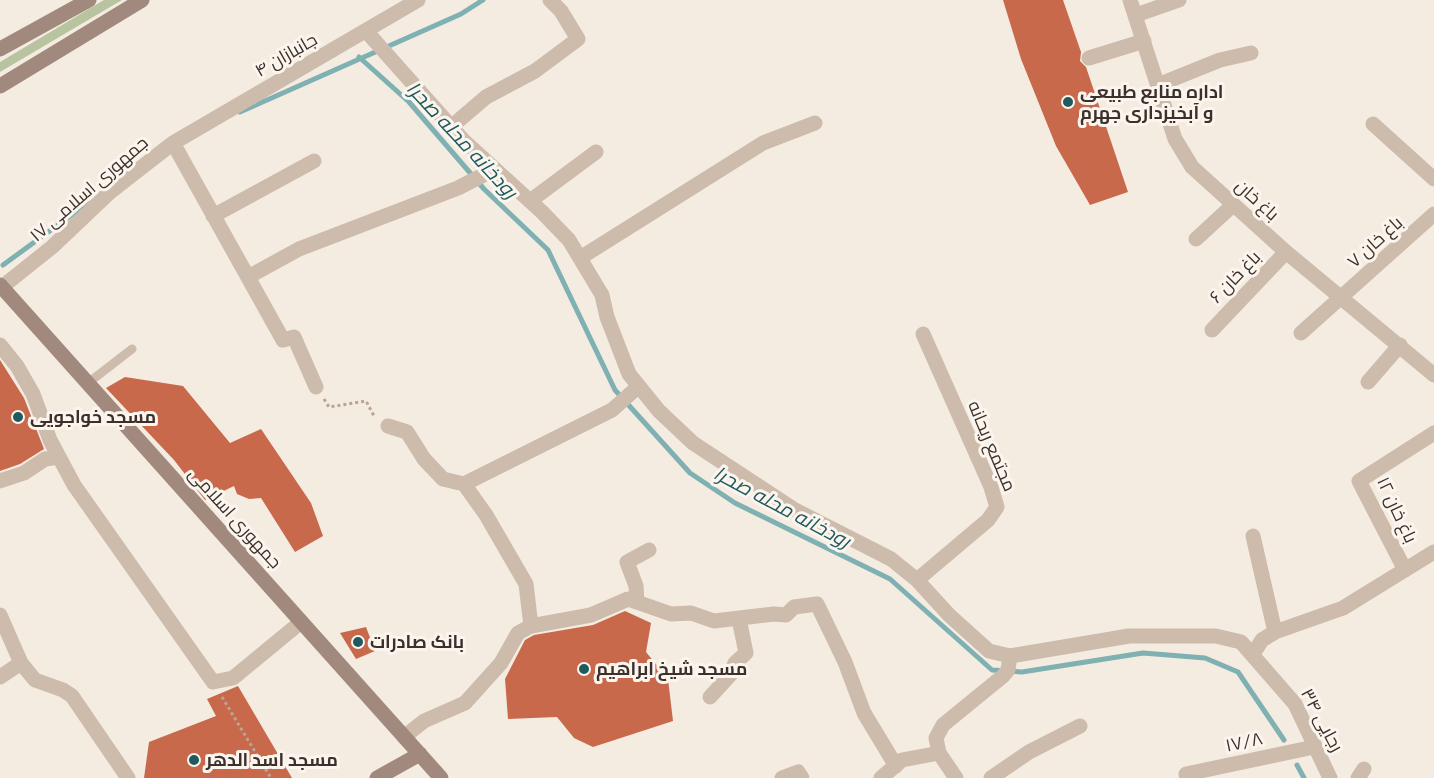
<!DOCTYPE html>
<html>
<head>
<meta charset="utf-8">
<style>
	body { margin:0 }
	canvas { display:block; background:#f4ebe1 }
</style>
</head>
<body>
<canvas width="1434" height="778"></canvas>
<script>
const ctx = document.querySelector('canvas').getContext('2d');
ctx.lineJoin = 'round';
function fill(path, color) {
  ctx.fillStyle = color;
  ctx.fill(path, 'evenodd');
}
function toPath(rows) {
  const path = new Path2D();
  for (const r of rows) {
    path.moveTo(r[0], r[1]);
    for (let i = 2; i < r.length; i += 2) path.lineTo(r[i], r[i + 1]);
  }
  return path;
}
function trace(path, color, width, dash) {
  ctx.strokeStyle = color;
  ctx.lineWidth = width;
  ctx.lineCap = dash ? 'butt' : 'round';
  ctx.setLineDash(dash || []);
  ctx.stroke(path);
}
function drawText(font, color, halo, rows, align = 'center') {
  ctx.font = font + ' "Exo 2",Cairo,sans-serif';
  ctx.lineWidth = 6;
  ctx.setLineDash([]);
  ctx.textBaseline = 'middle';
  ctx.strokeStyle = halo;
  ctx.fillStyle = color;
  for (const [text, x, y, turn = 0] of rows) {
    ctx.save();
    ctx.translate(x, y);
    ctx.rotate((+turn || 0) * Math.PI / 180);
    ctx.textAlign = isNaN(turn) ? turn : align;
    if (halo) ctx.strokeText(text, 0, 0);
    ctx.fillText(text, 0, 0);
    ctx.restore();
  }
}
fill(toPath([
	[104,0,122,0,0,72,0,62]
]), '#b8c4a0');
trace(toPath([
	[359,57,409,102,484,189,548,250,615,390,690,473,735,503,890,579,992,670,1022,672,1143,653,1205,658,1238,672,1284,740],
	[240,112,461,14,483,0],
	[3,265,88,203],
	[1297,765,1304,778]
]), '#7fb0b2', 5);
fill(toPath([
	[1003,0,1063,0,1081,52,1080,61,1086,67,1128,192,1090,205,1056,146,1021,59],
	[0,360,24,398,44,449,20,464,0,471],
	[125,377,183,386,230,443,261,429,311,503,323,536,295,552,261,498,249,499,237,494,234,486,205,500,174,460,106,388],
	[625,611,651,623,646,652,668,679,673,721,593,747,574,738,557,717,508,719,505,679,525,640,534,635,593,625],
	[366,627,375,651,356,659,340,633],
	[238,686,292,778,144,778,149,742,216,716,207,699]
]), '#c8694b');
trace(toPath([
	[324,399,329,407,366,401,374,416],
	[222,697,271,778]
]), '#b9a596', 3, [3, 3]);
trace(toPath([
	[88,383,132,349]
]), '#cdbbac', 9);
trace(toPath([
	[1130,0,1175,139,1192,167,1286,252,1434,375],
	[1136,15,1179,0],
	[366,31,463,140,542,212,569,240,602,295,607,317,629,374,659,411,693,443,795,510,891,559,917,580,949,615,989,651,1010,656,1129,636,1216,636,1241,642,1295,704,1330,778],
	[1089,58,1144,41],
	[1158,85,1220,60,1251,53],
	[1373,124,1434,179],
	[451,127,486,97,535,71,578,39,561,11,550,0],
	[173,143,283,340,294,337,316,387],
	[530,201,596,152],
	[213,216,314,161],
	[1196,239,1233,205],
	[580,258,763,143,815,123],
	[248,277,299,249,458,188,495,169],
	[2,287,52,247,110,192,173,143,418,0],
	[1212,330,1286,252],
	[1301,333,1434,214],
	[0,345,17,366,33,394,50,440,74,485,213,682,233,678,301,622],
	[1368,382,1400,345],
	[388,426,407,432,424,459,443,479,464,484,612,410,639,386],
	[0,481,24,473,45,459,59,457],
	[1253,536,1275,632],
	[1405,570,1359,481,1434,433],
	[917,580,988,520,997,507,991,487,923,334],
	[637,602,636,586,627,562,649,550],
	[0,615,21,663,35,680,63,690,72,696,128,778],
	[531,626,591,615,628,599,671,614,691,613,714,621,774,614,786,615,794,607,817,604,845,662,864,713,896,766],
	[1253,654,1262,640,1275,632,1343,608,1434,552],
	[0,677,21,663],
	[710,697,731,674,735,663,746,653,739,619],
	[404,737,424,721,465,703,501,663,518,633,531,626,526,584,486,515,464,484],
	[939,753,956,778],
	[782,778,798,772,802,778],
	[881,778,902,760,939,753,936,738,943,725,1003,676,1008,670,1010,656],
	[991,778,1029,752,1080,726],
	[1187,778,1186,774,1314,747],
	[1358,778,1364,769]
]), '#cdbbac', 15);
trace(toPath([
	[0,49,89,0],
	[0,86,142,0],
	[0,285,441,778],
	[377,778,420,754]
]), '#a18a7d', 15);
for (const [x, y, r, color] of [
	[1068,102,6,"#1f5a5e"],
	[18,417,6,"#1f5a5e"],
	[358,642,6,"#1f5a5e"],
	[584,669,6,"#1f5a5e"],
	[194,760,6,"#1f5a5e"]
]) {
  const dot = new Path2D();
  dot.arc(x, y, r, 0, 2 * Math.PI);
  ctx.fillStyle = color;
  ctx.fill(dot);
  trace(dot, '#fbf5ee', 2);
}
drawText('18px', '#3b302b', '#fbf5ee', [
	["جانبازان ۴",286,55,-30],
	["جمهوری اسلامی ۱۷",89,189,-41],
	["باغ خان",1257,200,42],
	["باغ خان ۷",1375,242,-42],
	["باغ خان ۶",1235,277,-46],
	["مجتمع ریحانه",992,446,67],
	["باغ خان ۱۲",1397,510,65],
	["جمهوری اسلامی",235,518,48],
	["رجایی ۳۴",1322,720,62],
	["۱۷/۸",1244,742,-12]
]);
drawText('bold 18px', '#3b302b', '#fbf5ee', [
	["اداره منابع طبیعی",1080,92],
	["و آبخیزداری جهرم",1080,113],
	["مسجد خواجویی",30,417],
	["بانک صادرات",370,642],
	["مسجد شیخ ابراهیم",596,669],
	["مسجد اسد الدهر",206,760]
], 'left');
drawText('italic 20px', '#1f5a5e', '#fbf5ee', [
	["رودخانه محله صحرا",462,140,47],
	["رودخانه محله صحرا",782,507,28]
]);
</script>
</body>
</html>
